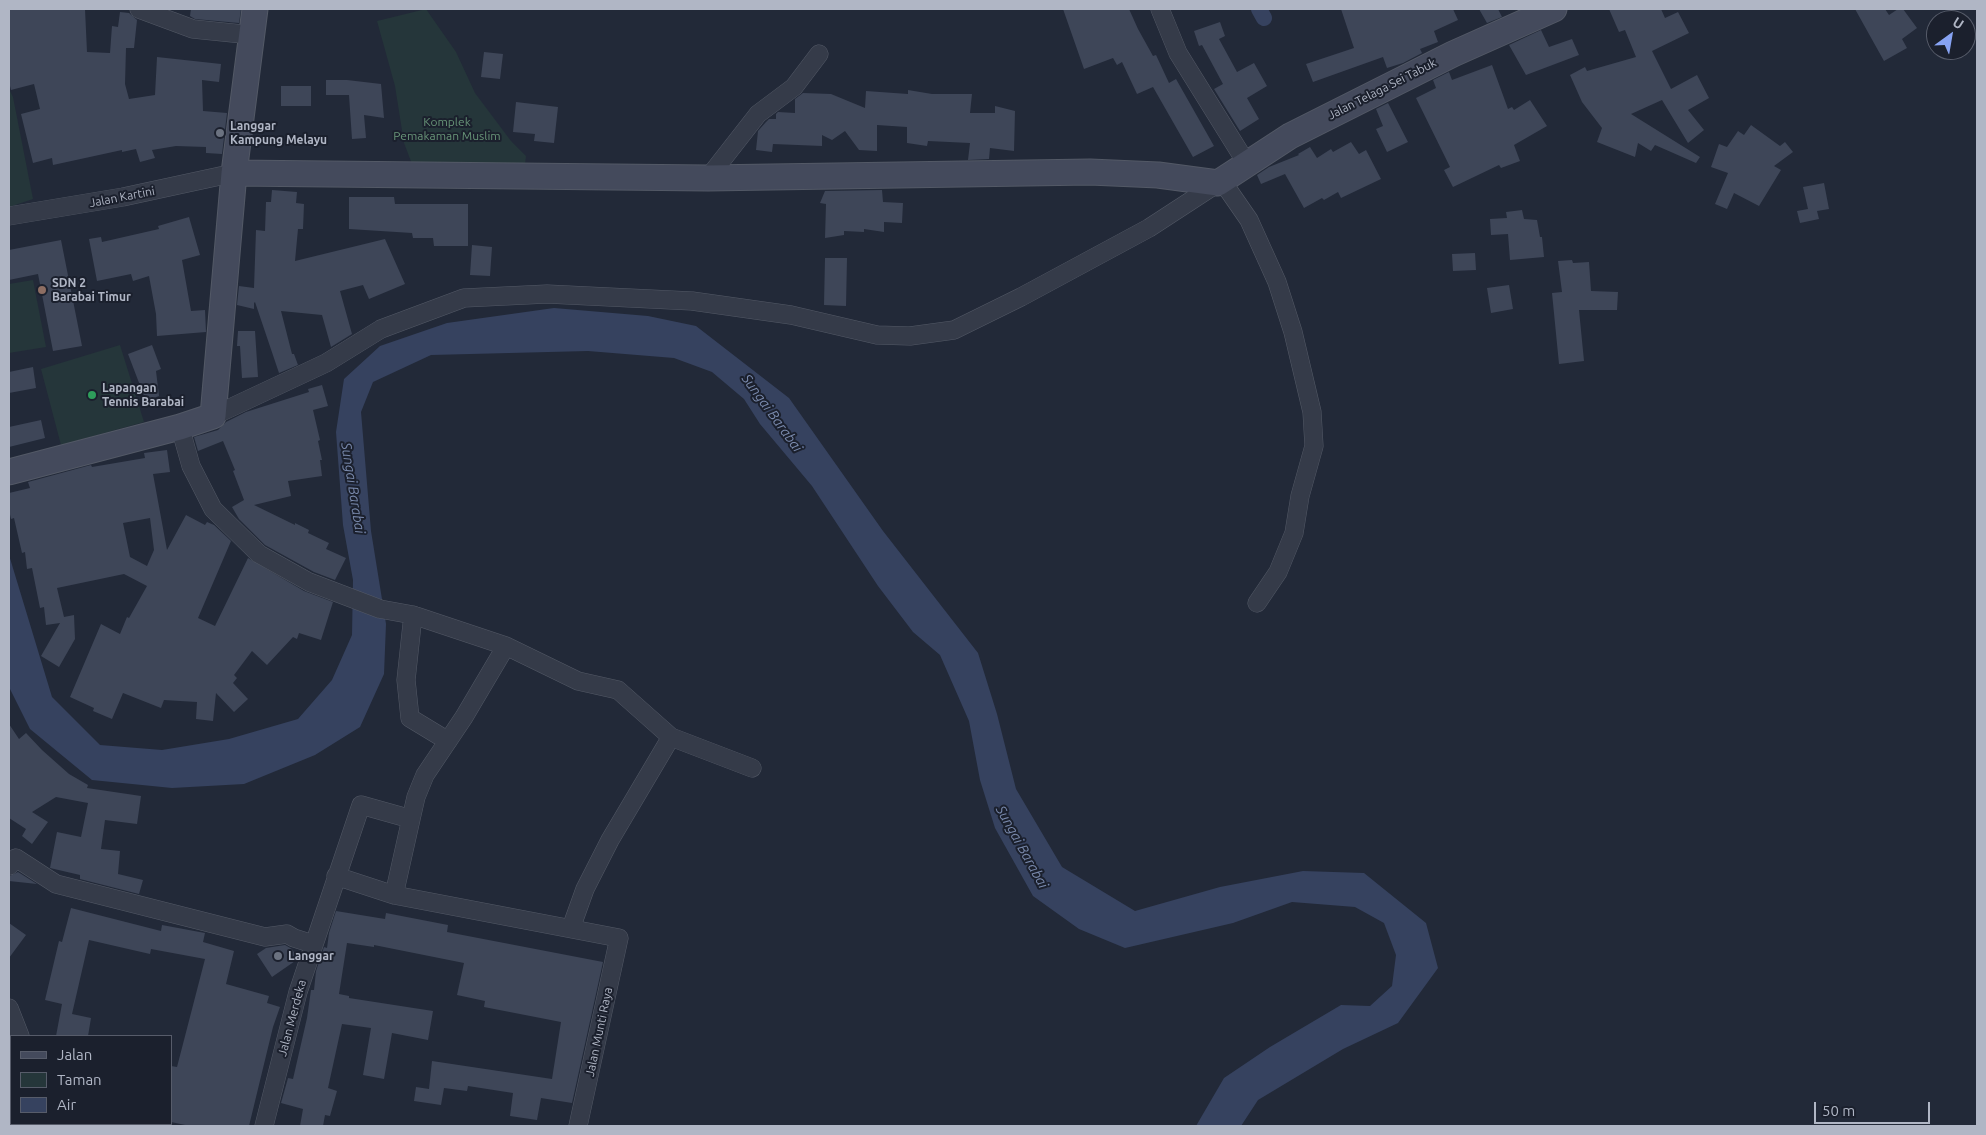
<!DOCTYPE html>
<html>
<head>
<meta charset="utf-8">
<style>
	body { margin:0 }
	#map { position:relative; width:1986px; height:1135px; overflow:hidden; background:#222938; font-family:Ubuntu,sans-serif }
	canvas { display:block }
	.frame { position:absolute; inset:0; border:10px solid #b0b6c5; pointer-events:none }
	.legend { position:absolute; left:10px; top:1035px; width:162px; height:90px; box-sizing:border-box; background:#1b202d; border:1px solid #575c6a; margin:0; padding:6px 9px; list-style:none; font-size:15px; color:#b0b6c5 }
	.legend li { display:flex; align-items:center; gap:10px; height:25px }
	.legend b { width:25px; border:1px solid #575c6a }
	.north { position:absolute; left:1926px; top:10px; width:50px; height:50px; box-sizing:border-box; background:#1b202d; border:1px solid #575c6a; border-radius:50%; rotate:32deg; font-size:14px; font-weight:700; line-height:20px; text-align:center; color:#b0b6c5 }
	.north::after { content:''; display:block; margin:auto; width:18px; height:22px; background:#87a3f3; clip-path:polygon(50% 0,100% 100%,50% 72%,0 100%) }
	.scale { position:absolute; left:1814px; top:1102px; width:116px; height:22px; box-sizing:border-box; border:2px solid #b0b6c5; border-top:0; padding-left:6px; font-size:15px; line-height:18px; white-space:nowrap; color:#b0b6c5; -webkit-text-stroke:4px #1b202d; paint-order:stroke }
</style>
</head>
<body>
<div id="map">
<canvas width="1986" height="1135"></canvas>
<div class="frame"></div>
<ul class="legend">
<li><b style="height:6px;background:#444a5c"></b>Jalan</li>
<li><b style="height:14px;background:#25363a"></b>Taman</li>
<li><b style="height:14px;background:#36425f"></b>Air</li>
</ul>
<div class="north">U</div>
<div class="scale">50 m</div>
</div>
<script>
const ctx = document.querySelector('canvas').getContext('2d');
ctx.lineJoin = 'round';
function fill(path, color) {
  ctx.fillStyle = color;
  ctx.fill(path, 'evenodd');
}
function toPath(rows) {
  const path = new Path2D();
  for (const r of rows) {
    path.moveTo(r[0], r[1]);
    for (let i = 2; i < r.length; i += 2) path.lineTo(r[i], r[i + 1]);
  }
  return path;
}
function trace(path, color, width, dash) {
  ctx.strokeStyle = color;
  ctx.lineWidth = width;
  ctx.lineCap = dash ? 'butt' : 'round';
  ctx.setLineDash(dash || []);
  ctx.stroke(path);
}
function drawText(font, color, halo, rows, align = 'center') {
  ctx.font = font + ' Ubuntu,sans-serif';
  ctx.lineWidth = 4;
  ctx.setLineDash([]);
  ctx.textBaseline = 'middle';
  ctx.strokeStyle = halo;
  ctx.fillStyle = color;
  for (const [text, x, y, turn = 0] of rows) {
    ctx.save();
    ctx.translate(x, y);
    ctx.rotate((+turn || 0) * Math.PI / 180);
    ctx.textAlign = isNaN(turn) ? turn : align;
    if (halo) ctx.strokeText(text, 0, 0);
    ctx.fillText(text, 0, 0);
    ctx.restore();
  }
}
fill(toPath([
	[426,9,456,52,475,93,511,141,526,156,524,173,415,172,404,143,395,86,377,21],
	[9,89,13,97,33,199,9,207],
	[33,280,46,347,9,353,9,284],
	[120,345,144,422,61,445,41,369]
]), '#25363a');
fill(toPath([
	[554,308,648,316,696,326,789,398,883,531,978,653,997,714,1016,789,1062,867,1135,911,1220,887,1303,871,1364,873,1426,923,1438,968,1398,1023,1343,1049,1258,1100,1241,1126,1196,1126,1224,1078,1270,1047,1341,1005,1370,1006,1392,986,1396,955,1384,923,1355,907,1292,902,1233,923,1125,948,1079,929,1033,896,995,828,980,780,969,721,940,655,913,632,878,586,812,486,760,424,744,399,712,372,674,358,588,351,431,355,373,382,361,412,371,531,386,624,384,674,360,727,315,755,244,784,172,788,92,780,30,729,9,687,9,555,52,697,100,745,162,750,229,739,298,719,332,680,352,635,353,580,343,525,336,432,344,379,380,346,447,323]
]), '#36425f');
trace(toPath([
	[1259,9,1264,18]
]), '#36425f', 16);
fill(toPath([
	[9,9,85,9,87,52,110,53,112,26,118,27,120,12,129,13,137,20,134,48,126,48,125,84,129,99,155,95,157,57,221,64,219,82,202,80,203,111,227,113,222,154,206,153,206,147,176,146,152,150,155,158,140,162,136,149,122,152,122,150,53,165,52,158,33,163,21,114,40,109,34,84,11,90,9,82],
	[191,9,241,9,239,23,195,19,190,16],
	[1063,9,1129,9,1138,29,1153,56,1156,55,1169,83,1176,79,1214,146,1193,157,1153,87,1137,94,1122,62,1117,65,1113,58,1084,69],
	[1341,9,1453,9,1458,20,1434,31,1438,42,1420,49,1422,53,1403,63,1387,68,1383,57,1313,82,1306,64,1354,48],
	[1479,9,1498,9,1502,17,1487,23],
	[1609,9,1661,9,1665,18,1678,12,1689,33,1652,51,1671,89,1697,75,1709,98,1688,110,1704,130,1688,143,1662,100,1631,114,1700,157,1696,163,1655,145,1651,151,1638,143,1635,157,1597,142,1602,128,1582,102,1570,75,1585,67,1587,71,1636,57,1625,30,1619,32],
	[1855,9,1885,9,1889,15,1898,9,1903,9,1917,28,1902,39,1907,48,1884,61],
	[1220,22,1225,36,1219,39,1237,72,1254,63,1267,86,1247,98,1259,119,1240,131,1214,89,1223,84,1202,45,1199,46,1194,31],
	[1541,30,1549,47,1572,39,1579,55,1526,75,1509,45],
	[484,52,503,54,500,79,481,77],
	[1492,65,1508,109,1512,107,1514,110,1530,100,1547,126,1514,145,1520,161,1501,168,1499,165,1453,187,1444,170,1450,167,1416,98,1436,88,1433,80,1449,72,1452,80],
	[326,80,347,80,381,84,384,118,364,115,366,138,352,139,349,95,326,95],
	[281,86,311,86,311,106,281,106],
	[908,90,932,94,972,94,970,113,995,113,995,106,1015,111,1014,151,990,148,989,159,968,160,970,143,928,141,927,146,907,143,907,127,877,125,877,151,859,150,845,131,832,140,822,135,822,146,773,144,772,152,756,150,758,131,766,122,769,119,776,119,776,114,778,112,795,113,795,99,803,93,831,94,865,108,866,91,908,94],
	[516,102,558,107,554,143,534,141,535,134,513,132],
	[1388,103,1408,142,1387,152,1376,129,1383,126,1376,109],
	[1751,125,1780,146,1785,142,1793,152,1774,166,1781,170,1759,206,1734,193,1727,209,1715,204,1728,173,1711,167,1719,144,1727,147,1738,131,1744,135],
	[1351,142,1359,154,1366,150,1381,179,1341,198,1338,192,1324,200,1322,198,1304,208,1285,174,1261,184,1257,175,1269,167,1299,155,1298,154,1310,147,1317,158,1331,149,1333,152],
	[1824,183,1829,209,1817,211,1819,219,1800,223,1797,211,1808,209,1803,187],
	[272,190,297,192,296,203,304,204,303,229,298,229,295,261,385,239,405,284,369,299,363,285,340,291,352,334,331,347,322,315,281,311,292,354,294,354,298,365,279,373,255,302,254,303,254,309,237,305,239,286,254,288,256,230,265,231,266,202,271,202],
	[882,190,883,202,903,203,902,223,884,222,884,232,864,229,864,232,844,231,844,235,825,238,826,204,820,203,825,191],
	[349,197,394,197,395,204,468,204,468,246,434,246,433,238,413,238,412,233,349,229],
	[1522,210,1524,219,1537,220,1540,237,1542,237,1544,257,1510,260,1508,234,1491,235,1490,219,1507,218,1506,212],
	[189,217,200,255,182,260,191,311,205,310,206,332,157,336,156,314,149,276,133,281,131,274,97,281,89,239,101,237,102,242,159,229,158,226],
	[61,240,82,346,53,351,38,274,9,280,9,250],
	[472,245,492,247,490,276,470,275],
	[1475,253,1476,270,1453,271,1452,254],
	[825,258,847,258,846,306,824,305],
	[1572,260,1573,263,1589,262,1591,291,1618,292,1617,310,1579,310,1584,361,1559,364,1552,293,1562,292,1558,261],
	[1509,285,1513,309,1491,313,1487,288],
	[238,331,255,331,258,377,242,378,240,346,237,346],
	[152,345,161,369,156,371,159,396,146,401,128,354],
	[33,367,36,388,9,393,9,372],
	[322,385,328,406,313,410,320,440,318,441,322,460,320,460,322,476,288,481,291,496,254,505,295,525,295,523,309,530,308,533,329,543,326,549,346,558,335,580,314,572,265,545,239,519,232,507,244,500,233,471,235,470,223,441,198,451,194,437,218,430,226,422,246,412,309,392,308,389],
	[41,420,45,438,9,447,9,427],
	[167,450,170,472,153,474,167,550,186,515,205,525,207,522,214,525,231,541,198,618,215,626,248,558,304,591,333,602,321,640,299,633,297,639,293,637,267,665,252,651,234,675,237,678,233,683,248,699,234,712,216,693,213,721,196,719,197,702,164,700,161,708,123,693,112,719,93,711,94,708,70,697,101,624,120,634,127,617,129,618,147,586,124,574,57,588,64,617,74,615,75,639,59,667,41,656,60,623,46,625,44,607,40,608,32,568,27,569,25,552,22,553,14,518,11,519,9,510,9,493,30,488,28,482,91,465,92,467,145,458,144,453],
	[150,518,154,550,147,566,130,557,123,523],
	[9,724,19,739,26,733,42,750,69,774,88,785,87,788,141,796,137,824,105,820,101,849,120,851,118,874,143,880,139,894,80,879,80,875,50,868,57,832,81,837,88,803,56,797,32,812,48,822,32,844,22,836,26,829,9,818],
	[18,872,37,884,9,881,10,876],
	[71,908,161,931,162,925,205,933,203,942,234,951,226,984,269,996,267,1003,280,1007,273,1027,249,1126,190,1126,171,1122,171,1066,177,1067,205,959,151,949,150,954,89,940,72,1014,91,1018,88,1036,56,1036,62,1004,45,1000,59,941,62,942],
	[336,911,385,919,386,913,448,925,447,932,603,962,572,1103,541,1098,537,1120,510,1116,513,1093,468,1086,467,1091,444,1088,441,1105,414,1101,416,1087,429,1089,432,1061,552,1079,561,1022,484,1007,485,1001,457,995,464,963,374,945,374,947,347,943,339,994,349,996,349,998,433,1011,428,1040,392,1033,384,1079,363,1075,371,1028,342,1024,328,1088,337,1091,330,1116,325,1115,323,1126,300,1126,303,1109,281,1103,288,1078,293,1079,307,1018,311,990,314,990,316,971,324,947,327,948,329,933],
	[9,923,26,935,9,958],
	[285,945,292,949,298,959,272,977,257,954,266,948]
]), '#3e4658');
const street = toPath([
	[139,9,193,29,252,35],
	[1160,9,1178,53,1247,164],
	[708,178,758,114,794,87,819,54],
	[1222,181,1249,220,1277,282,1293,332,1312,412,1314,446,1300,496,1294,533,1278,572,1257,603],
	[9,216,123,197,234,173],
	[213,416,326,363,381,329,464,298,547,294,692,301,791,315,877,335,910,336,954,330,1021,297,1149,228,1218,183],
	[180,427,191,466,213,509,259,554,309,582,380,609,413,615,506,646,464,717,425,775,416,797,411,819,361,805,298,992,264,1126],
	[413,615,406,680,410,718,448,741],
	[506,646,578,681,618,690,671,737,752,768],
	[9,866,16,858,56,884,265,937,287,934,294,938,313,944],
	[336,876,394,895,411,819],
	[394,895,619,938,578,1126],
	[571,928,585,889,610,840,671,737],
	[9,1008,20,1036],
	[9,1068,11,1071],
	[48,1124,61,1126],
	[30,1126,31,1124]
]);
const secondary = toPath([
	[234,173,708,178,1090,172,1158,175,1218,183,1290,136,1453,54,1554,9],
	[9,472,180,427,213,416,234,173,255,9]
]);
trace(street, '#535966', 19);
trace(secondary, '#535966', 27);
trace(street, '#353b49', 18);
trace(secondary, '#444a5c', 25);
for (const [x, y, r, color] of [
	[220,133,5,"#6b7280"],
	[42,290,5,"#8d6e63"],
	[92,395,5,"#2e9e5b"],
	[278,956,5,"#6b7280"]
]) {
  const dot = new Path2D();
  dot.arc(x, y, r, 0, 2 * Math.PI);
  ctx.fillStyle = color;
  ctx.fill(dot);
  trace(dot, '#1b202d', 2);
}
drawText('12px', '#b0b6c5', '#1b202d', [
	["Jalan Telaga Sei Tabuk",1382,89,-27],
	["Jalan Kartini",122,197,-11],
	["Jalan Merdeka",292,1018,-75],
	["Jalan Munti Raya",599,1032,-78]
]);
drawText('12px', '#689578', '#1b202d', [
	["Komplek",447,122],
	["Pemakaman Muslim",447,136]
]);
drawText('bold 12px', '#b0b6c5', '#1b202d', [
	["Langgar",230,126],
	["Kampung Melayu",230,140],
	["SDN 2",52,283],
	["Barabai Timur",52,297],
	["Lapangan",102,388],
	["Tennis Barabai",102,402],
	["Langgar",288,956]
], 'left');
drawText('italic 14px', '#7989ac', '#1b202d', [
	["Sungai Barabai",772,413,54],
	["Sungai Barabai",353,488,81],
	["Sungai Barabai",1022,847,61]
]);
</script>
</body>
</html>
